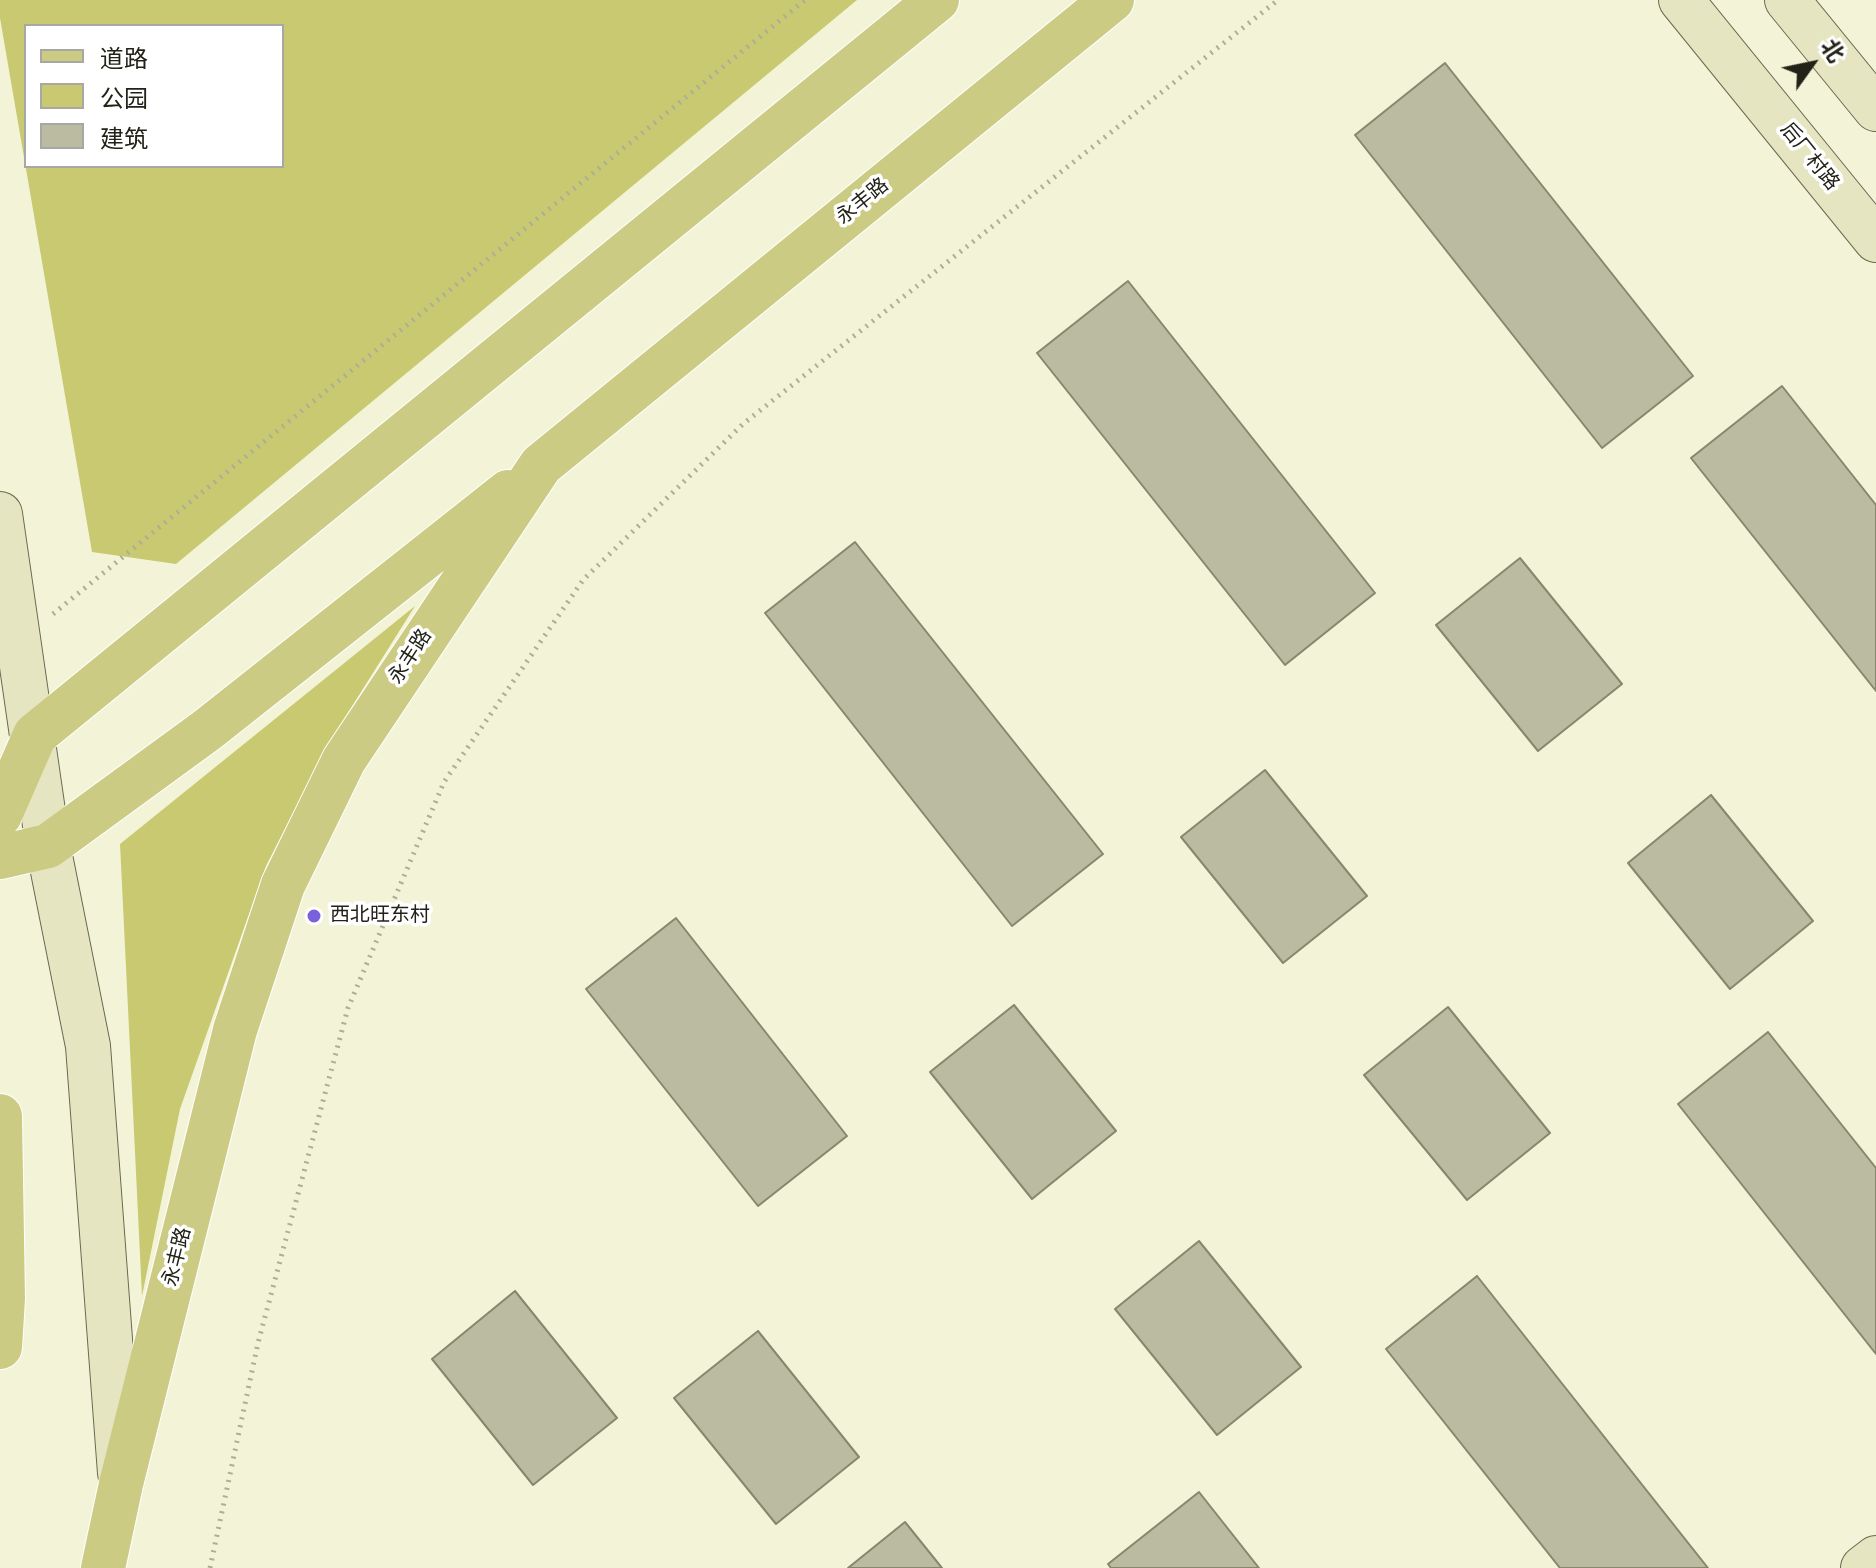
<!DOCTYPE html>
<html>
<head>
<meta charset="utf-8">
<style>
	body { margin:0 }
	#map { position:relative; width:1876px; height:1568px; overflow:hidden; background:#f3f4d7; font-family:Roboto,"Noto Sans SC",sans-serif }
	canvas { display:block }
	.legend { position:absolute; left:24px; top:24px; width:260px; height:144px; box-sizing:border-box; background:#fff; border:2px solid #a7a7a3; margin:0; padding:10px 14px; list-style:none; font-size:24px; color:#222218 }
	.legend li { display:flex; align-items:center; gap:16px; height:40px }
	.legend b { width:40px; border:2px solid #a7a7a3 }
	.north { position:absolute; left:1772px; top:24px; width:80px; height:80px; -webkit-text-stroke:6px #fff; paint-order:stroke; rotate:57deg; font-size:22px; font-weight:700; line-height:32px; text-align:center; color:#222218 }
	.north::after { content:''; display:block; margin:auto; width:28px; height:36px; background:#222218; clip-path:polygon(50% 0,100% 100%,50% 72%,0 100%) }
</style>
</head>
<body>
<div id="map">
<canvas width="1876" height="1568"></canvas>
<ul class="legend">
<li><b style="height:10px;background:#cccb84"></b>道路</li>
<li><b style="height:22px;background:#c9c972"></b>公园</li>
<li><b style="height:22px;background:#babba0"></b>建筑</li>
</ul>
<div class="north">北</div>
</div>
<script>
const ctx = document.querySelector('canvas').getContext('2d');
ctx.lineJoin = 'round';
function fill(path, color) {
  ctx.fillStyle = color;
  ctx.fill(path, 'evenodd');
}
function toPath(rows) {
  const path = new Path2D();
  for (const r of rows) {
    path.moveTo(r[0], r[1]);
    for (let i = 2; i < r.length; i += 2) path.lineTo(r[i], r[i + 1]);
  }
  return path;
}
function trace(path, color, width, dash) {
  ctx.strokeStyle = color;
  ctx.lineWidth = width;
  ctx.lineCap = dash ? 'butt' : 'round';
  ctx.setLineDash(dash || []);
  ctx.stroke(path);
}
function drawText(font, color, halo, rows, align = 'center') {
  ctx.font = font + ' Roboto,"Noto Sans SC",sans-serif';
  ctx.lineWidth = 7;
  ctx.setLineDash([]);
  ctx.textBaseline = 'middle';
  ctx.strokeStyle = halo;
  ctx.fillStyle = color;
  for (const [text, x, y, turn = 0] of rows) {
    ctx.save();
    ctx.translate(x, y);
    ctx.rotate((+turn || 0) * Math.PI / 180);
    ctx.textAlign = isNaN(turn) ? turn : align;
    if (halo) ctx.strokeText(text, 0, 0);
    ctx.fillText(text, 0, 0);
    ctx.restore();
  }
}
fill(toPath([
	[0,0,857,0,176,564,92,552,0,18],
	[26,26,282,26,282,166,26,166],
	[415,606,329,743,266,866,180,1109,142,1296,120,844]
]), '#c9c972');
const building = toPath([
	[1445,63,1693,376,1602,448,1355,135,1445,63],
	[1128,281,1375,593,1285,665,1037,353,1128,281],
	[1782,386,1876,505,1876,691,1691,458,1782,386],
	[855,542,1103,854,1012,926,765,613,855,542],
	[1520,558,1622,684,1538,751,1436,625,1520,558],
	[1265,770,1367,896,1283,963,1181,837,1265,770],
	[1711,795,1813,921,1730,989,1628,863,1711,795],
	[676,918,847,1136,758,1206,586,989,676,918],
	[1014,1005,1116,1131,1032,1199,930,1072,1014,1005],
	[1448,1007,1550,1133,1467,1200,1364,1075,1448,1007],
	[1768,1032,1876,1168,1876,1354,1678,1104,1768,1032],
	[1199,1241,1301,1367,1217,1435,1115,1309,1199,1241],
	[1477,1276,1708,1568,1560,1568,1386,1349,1477,1276],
	[515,1291,617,1418,533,1485,432,1359,515,1291],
	[758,1331,859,1457,776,1524,674,1398,758,1331],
	[1199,1492,1259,1568,1111,1568,1108,1564,1199,1492],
	[905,1522,942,1568,848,1568,905,1522]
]);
fill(building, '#babba0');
trace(building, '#86876d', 2);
const secondary = toPath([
	[1681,0,1876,240],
	[1787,0,1876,109],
	[0,514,48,846,88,1046,120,1473],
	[1863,1568,1876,1558]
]);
const primary = toPath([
	[0,815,35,735,937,0],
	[0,857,48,846,207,730,508,492],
	[0,1116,3,1299,0,1347],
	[103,1568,121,1484,235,1030,283,885,344,760,541,465,1112,0]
]);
trace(secondary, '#696950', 46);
trace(primary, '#fff', 46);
trace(toPath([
	[53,614,805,0],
	[210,1568,258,1343,348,1008,444,782,583,580,743,424,1278,0]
]), '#adae97', 5, [2, 6]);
trace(secondary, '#e6e5c2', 44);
trace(primary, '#cccb84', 44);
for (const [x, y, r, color] of [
	[314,916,8,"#7a61dc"]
]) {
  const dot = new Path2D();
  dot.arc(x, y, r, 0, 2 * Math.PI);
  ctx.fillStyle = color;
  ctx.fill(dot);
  trace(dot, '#fff', 3);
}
drawText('20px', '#222218', '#fff', [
	["后厂村路",1809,157,51],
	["永丰路",863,202,-39],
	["永丰路",411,657,-57],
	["永丰路",178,1257,-76]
]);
drawText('20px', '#222218', '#fff', [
	["西北旺东村",330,916]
], 'left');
</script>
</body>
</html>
